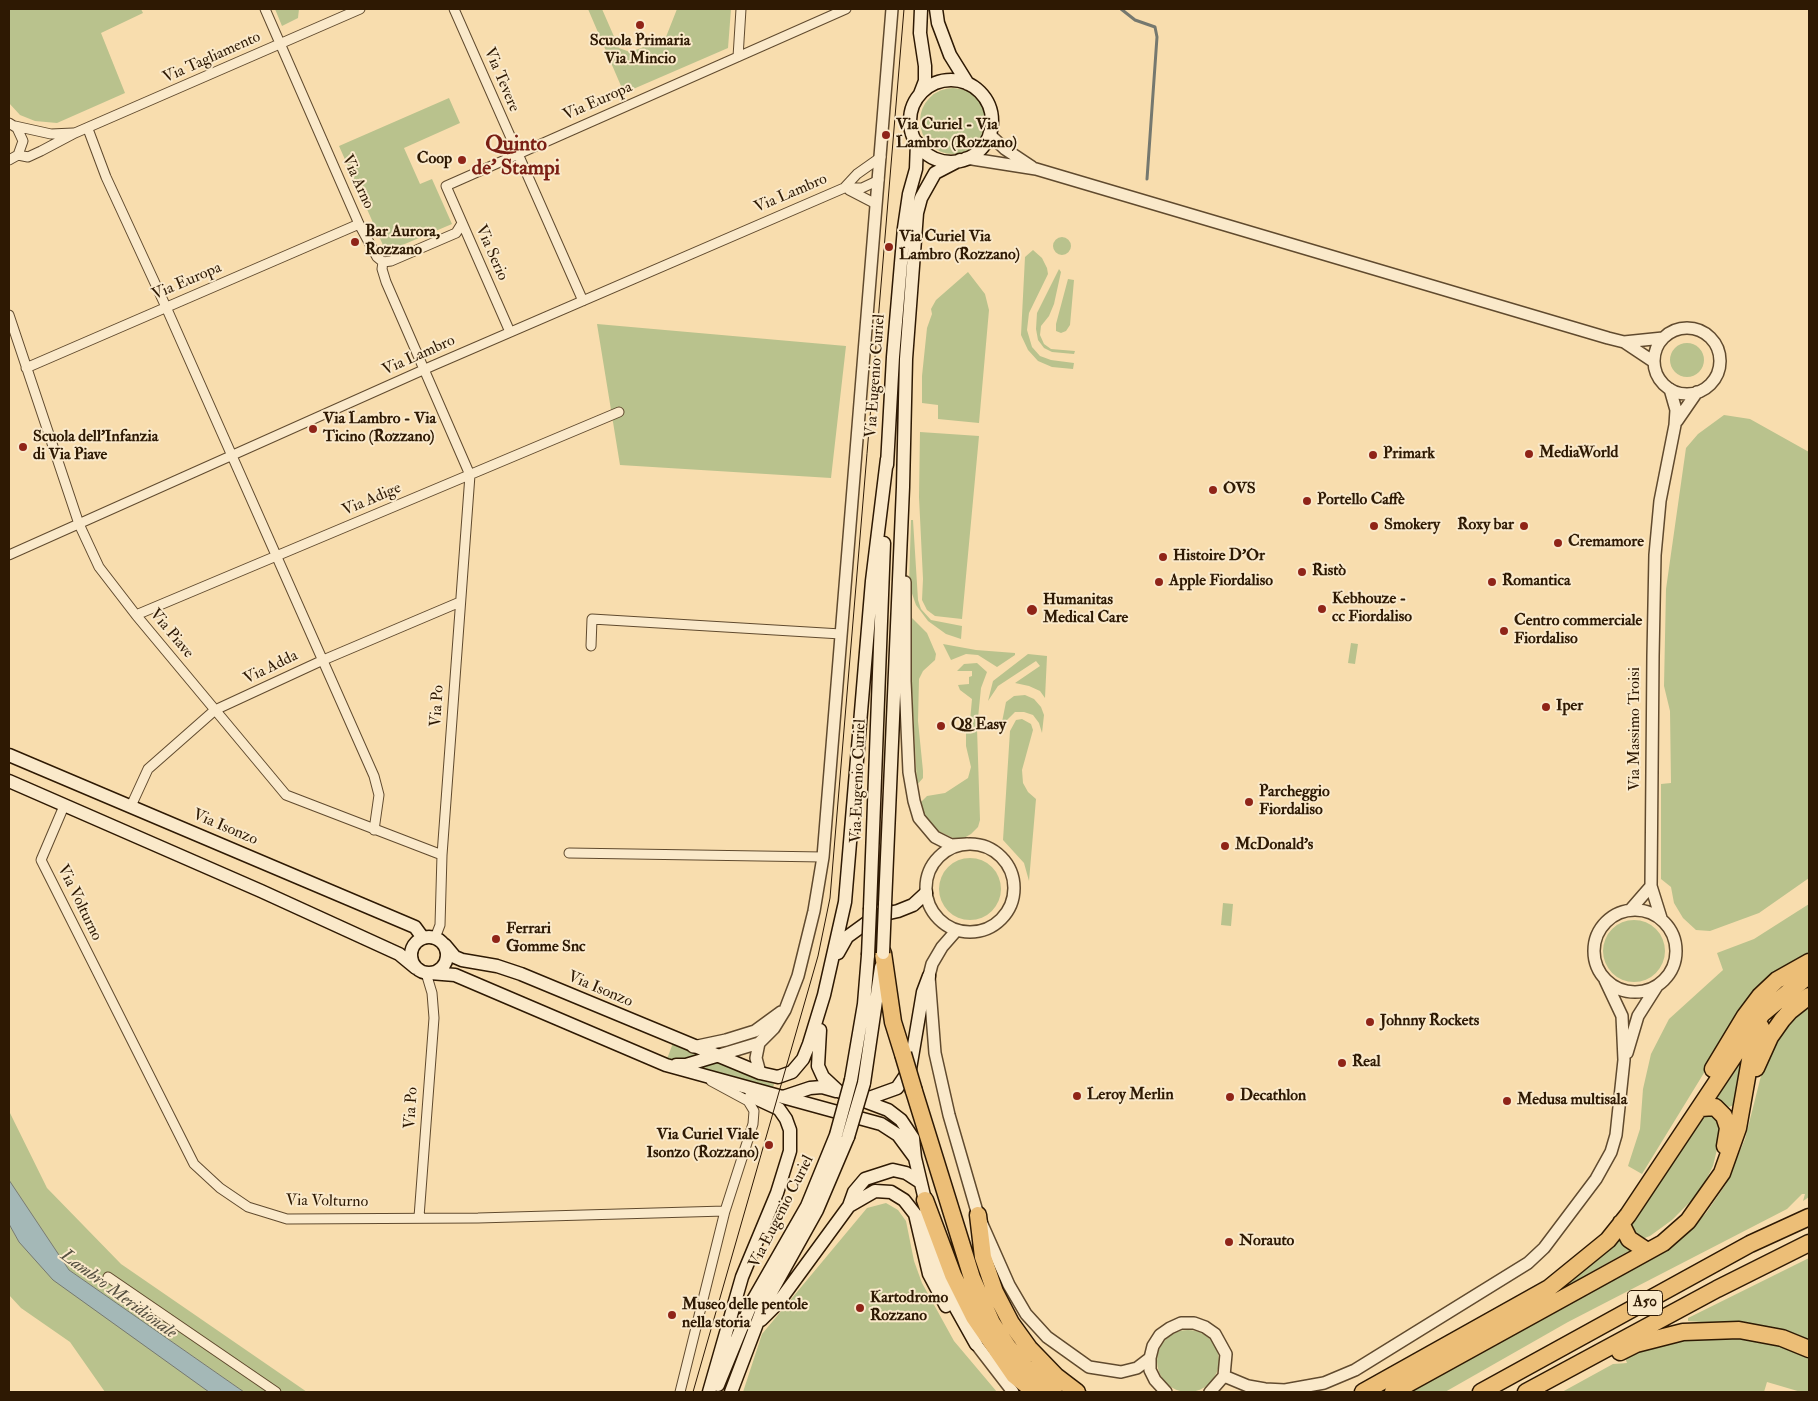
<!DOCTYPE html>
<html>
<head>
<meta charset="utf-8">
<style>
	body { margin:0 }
	#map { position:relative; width:1818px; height:1401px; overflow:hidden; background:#f8ddae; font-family:"IM FELL Double Pica",serif }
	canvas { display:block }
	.frame { position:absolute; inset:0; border:10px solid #2e1903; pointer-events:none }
</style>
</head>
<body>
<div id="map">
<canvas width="1818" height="1401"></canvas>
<div class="frame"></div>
</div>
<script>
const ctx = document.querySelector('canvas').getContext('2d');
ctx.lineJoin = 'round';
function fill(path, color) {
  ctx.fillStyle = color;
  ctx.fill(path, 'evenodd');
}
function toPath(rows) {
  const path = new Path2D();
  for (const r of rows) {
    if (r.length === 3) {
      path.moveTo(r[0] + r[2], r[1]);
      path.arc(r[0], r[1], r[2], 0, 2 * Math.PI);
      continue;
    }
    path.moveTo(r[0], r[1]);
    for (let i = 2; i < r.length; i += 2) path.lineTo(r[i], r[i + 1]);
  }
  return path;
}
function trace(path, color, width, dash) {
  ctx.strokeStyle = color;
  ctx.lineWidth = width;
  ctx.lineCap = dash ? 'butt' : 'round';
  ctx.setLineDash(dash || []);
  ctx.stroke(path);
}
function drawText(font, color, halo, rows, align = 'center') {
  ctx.font = font + ' "IM FELL Double Pica",serif';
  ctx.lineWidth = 4;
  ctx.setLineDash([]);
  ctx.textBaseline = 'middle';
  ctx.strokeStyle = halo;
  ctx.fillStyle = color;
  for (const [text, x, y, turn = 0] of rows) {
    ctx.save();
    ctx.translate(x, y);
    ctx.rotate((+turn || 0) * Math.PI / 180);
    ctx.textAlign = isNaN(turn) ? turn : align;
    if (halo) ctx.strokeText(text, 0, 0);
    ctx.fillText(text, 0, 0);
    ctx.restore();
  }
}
fill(toPath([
	[9,9,141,9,143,13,101,33,125,93,57,123,35,121,20,115,9,103],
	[275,9,299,9,298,18,282,26],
	[588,9,602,9,619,48,630,52,660,41,664,42,677,9,731,9,728,48,624,93],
	[953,121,33],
	[449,98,460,123,404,148,420,184,432,179,452,224,386,252,339,146],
	[1062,246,9],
	[1033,250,1042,258,1047,268,1048,274,1029,313,1027,330,1032,347,1040,356,1051,360,1074,363,1073,369,1052,367,1038,361,1028,350,1021,335,1025,257],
	[1059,269,1061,272,1054,304,1049,316,1041,326,1040,335,1044,344,1051,349,1075,351,1074,354,1052,352,1044,348,1038,340,1036,329,1037,313],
	[968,272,985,294,989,310,979,423,938,419,938,405,922,403,922,376,927,328,932,314,931,309,936,300],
	[1068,279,1074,280,1070,325,1066,331,1061,333,1056,331,1056,324],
	[597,324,846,346,831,478,620,465],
	[1687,360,17],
	[1724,415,1750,419,1809,452,1809,878,1759,913,1710,931,1696,930,1683,918,1674,903,1671,887,1661,879,1661,784,1671,783,1670,711,1664,686,1666,589,1686,448,1698,434],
	[920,432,979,436,962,619,935,616,927,610,922,600,923,579,919,497],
	[911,520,913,520,918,600,921,609,931,620,962,626,961,639,946,634,928,621,916,605,909,585],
	[908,614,927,633,936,654,935,660,923,671,919,679,918,721,923,771,923,778,917,785],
	[1351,643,1358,644,1355,664,1348,663],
	[943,644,976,650,1015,653,1015,655,997,667,978,655,966,654,951,660],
	[1028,654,1047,656,1045,698,1040,691,1029,686,1015,683,1040,666,1036,661,998,686,988,701,993,681],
	[977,663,987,672,981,688,977,728,980,820,978,827,971,834,964,838,953,838,934,829,923,815,921,802,927,796,945,793,968,778,971,767,966,746,966,731,970,721,972,699,960,690,958,685,969,684,969,677,972,676,972,671,957,671,964,664],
	[1025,695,1034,699,1041,707,1044,715,1042,733,1039,723,1033,715,1024,712,1015,712,1004,723,1002,722,1006,702,1014,696],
	[1022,719,1031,724,1033,730,1022,770,1023,783,1028,792,1036,799,1029,881,1024,863,1003,840,1010,731,1016,720],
	[970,889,31],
	[1223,903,1233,904,1231,926,1221,925],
	[1809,904,1809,956,1726,1037,1642,1174,1628,1166,1640,1129,1643,1089,1651,1054,1669,1019,1723,970,1717,953,1754,939],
	[1634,951,31],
	[1809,1004,1809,1197,1803,1201,1805,1194,1802,1194,1787,1209,1568,1322,1445,1392,1406,1392,1604,1281,1678,1242,1706,1213,1726,1184,1745,1139,1765,1060,1782,1026],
	[673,1043,702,1054,686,1059,667,1059],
	[716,1061,759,1080,774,1084,773,1088,696,1067],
	[1737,1063,1742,1064,1734,1105,1729,1107,1714,1098],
	[9,1111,47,1188,121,1264,307,1392,244,1392,69,1270,9,1180],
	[1710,1112,1719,1115,1721,1133,1713,1166,1706,1180,1692,1200,1672,1220,1650,1236,1642,1239,1635,1234,1631,1223,1703,1116],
	[886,1203,898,1210,906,1221,914,1261,922,1283,954,1341,997,1392,743,1392,762,1334,867,1208],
	[9,1224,19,1242,209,1392,105,1392,70,1342,21,1308,9,1295],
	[1622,1234,1634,1248,1547,1297],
	[1809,1258,1809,1341,1765,1327,1688,1321,1688,1318],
	[1188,1361,31],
	[1719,1335,1766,1341,1809,1355,1809,1392,1801,1392,1767,1382,1764,1392,1562,1392,1613,1364,1627,1363,1624,1355,1674,1339]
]), '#b9c28d');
const water = toPath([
	[9,1180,69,1270,244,1392,209,1392,53,1280,19,1242,9,1224,9,1180]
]);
fill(water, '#a4b8b7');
trace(water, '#75786f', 1);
trace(toPath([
	[1121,9,1135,20,1155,27,1157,37,1147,179]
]), '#75786f', 3);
const minor = toPath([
	[265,9,359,224,377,257,383,262],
	[454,9,583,301],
	[738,57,741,9],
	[9,123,17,128,23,141,18,155,9,160],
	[15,126,51,134,73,133],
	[88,129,106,177,166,307,374,776,379,795,374,830],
	[18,155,28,157,41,151,75,133,360,9],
	[844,188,857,174,881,157],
	[849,190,876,204],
	[383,262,382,269,386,282,470,475,442,855,440,925,435,938],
	[383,262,391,261,456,233,461,225],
	[9,315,79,524,99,567,136,615,286,795,442,855],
	[510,332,446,186,846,9],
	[26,368,359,224],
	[9,555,432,366,844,188,862,188,879,180],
	[136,615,619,412],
	[591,646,592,619,841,634],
	[64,806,41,860,194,1164,220,1188,248,1207,287,1219,478,1218,725,1211],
	[131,806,148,769,215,710,321,661,460,602],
	[569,853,823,857],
	[419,1217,434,1018,432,993,426,973],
	[108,1277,276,1392],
	[680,1392,725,1211,753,1124,754,1111,748,1101,711,1081]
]);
const tertiary = toPath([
	[989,134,1005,149,1032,167],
	[966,158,1036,169,1608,338,1624,342,1663,338],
	[1687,361,33],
	[1624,342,1654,362],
	[1677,421,1697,392],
	[905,582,905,681,909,772,914,801,919,818,935,837,951,845,967,844],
	[970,888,44],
	[1631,909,1651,886],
	[1635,951,41],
	[1661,918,1651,886,1653,656,1655,555,1660,501,1675,425,1676,410,1670,389],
	[956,931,942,947,932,964,929,976,935,1053,949,1115,978,1215,1009,1285,1026,1314,1047,1337,1089,1367,1121,1372,1137,1368,1150,1358],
	[693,1047,726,1040,755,1031,781,1012],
	[1627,1053,1638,1016,1657,986],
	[716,1056,759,1043],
	[760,1073,756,1058,759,1043,774,1028,785,1010,798,976,814,911,823,857,892,9],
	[976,1344,1013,1392],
	[1224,1376,1248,1386,1265,1389,1285,1390,1324,1383,1355,1370,1528,1263,1544,1248,1596,1179,1611,1152,1616,1135,1624,1060,1622,1016,1605,980],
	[1166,1392,1155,1380,1150,1370,1150,1358,1153,1346,1160,1335,1170,1328,1181,1323,1194,1323,1205,1327,1215,1334,1226,1354,1224,1376,1210,1392]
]);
const secondary = toPath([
	[936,9,938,23,950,55,968,84],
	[951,121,41],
	[920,94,925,81,925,66,920,33,921,9],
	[887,465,893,357,904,228,909,194,916,169,917,142],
	[9,755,415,927,423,938],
	[9,781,261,891,399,954,416,968],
	[885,904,903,487,906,359,917,213,921,198,935,173,960,160],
	[870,908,884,543],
	[429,955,18],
	[445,945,455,957,462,960,497,966,521,974,760,1073,778,1077,792,1072,803,1059,809,1044,824,995,845,902,872,581,887,459],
	[838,953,847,937,876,916,898,911,913,905,926,893],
	[430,973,455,975,666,1065,881,1124,898,1135,915,1158],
	[820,1030,818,1066,823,1077,838,1091,856,1098,872,1097,897,1088,910,1069,923,992,929,976],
	[676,1065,686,1065,716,1056],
	[851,1080,864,1004,868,955],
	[864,1083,881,967],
	[783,1097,810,1088,822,1087,836,1091],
	[856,1098,888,1110,901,1120,913,1138,915,1158,925,1200,932,1254,952,1301,976,1344],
	[849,1206,875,1191,891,1192,904,1200,915,1214,929,1274,946,1306],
	[761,1320,778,1303,849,1206,854,1192,865,1179,893,1170,906,1173,920,1182],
	[718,1385,752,1302,807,1206,836,1135],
	[709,1392,742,1277,777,1193,790,1151,790,1130,786,1119,779,1109,751,1096],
	[731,1392,764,1305,817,1210,848,1137]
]);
const motorway = toPath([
	[883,953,893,1022,903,1054],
	[1756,1068,1770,1037,1782,1020,1790,1011,1809,996],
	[1713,1069,1745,1016,1760,996,1777,980,1809,962],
	[914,1091,972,1278,992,1323,1008,1347,1025,1367,1054,1392],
	[1701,1108,1715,1107,1724,1116,1728,1128,1725,1146],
	[925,1200,953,1275,974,1317,1014,1375,1035,1392],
	[978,1215,983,1257,995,1292,1011,1323,1029,1348,1056,1376,1077,1392],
	[1621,1223,1629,1239,1647,1251],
	[1620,1352,1636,1344,1683,1332,1739,1330,1782,1338,1809,1349],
	[1363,1392,1549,1288,1608,1240,1628,1215,1762,1014,1803,980,1809,977],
	[1393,1392,1663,1243,1688,1221,1722,1173,1738,1128,1753,1043,1761,1027],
	[1481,1392,1750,1244,1809,1217],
	[1526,1392,1717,1289,1809,1243]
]);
trace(minor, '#604a2e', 11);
trace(tertiary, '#604a2e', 14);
trace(secondary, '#2e1903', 15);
trace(motorway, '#2e1903', 19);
trace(minor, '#fae9ca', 9);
trace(tertiary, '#fae9ca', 11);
trace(secondary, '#fae9ca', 12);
trace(motorway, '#ecbe77', 16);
trace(toPath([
	[693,1392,818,956,830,898,904,9]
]), '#2e1903', 1);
const secondaryBridge = toPath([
	[883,953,885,904],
	[868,955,870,908],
	[836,1135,851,1080],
	[848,1137,864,1083]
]);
const motorwayBridge = toPath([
	[903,1054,914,1091]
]);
trace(secondaryBridge, '#2e1903', 15, []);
trace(motorwayBridge, '#2e1903', 19, []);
trace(secondaryBridge, '#fae9ca', 12);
trace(motorwayBridge, '#ecbe77', 16);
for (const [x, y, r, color] of [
	[640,25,5,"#8f2418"],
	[886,135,5,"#8f2418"],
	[462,160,5,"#8f2418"],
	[355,242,5,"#8f2418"],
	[889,247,5,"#8f2418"],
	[313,429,5,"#8f2418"],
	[23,447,5,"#8f2418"],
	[1529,454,5,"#8f2418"],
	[1373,455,5,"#8f2418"],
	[1213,490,5,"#8f2418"],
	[1307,501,5,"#8f2418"],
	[1374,526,5,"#8f2418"],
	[1524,526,5,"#8f2418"],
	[1558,543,5,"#8f2418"],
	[1163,557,5,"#8f2418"],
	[1302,572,5,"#8f2418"],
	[1159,582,5,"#8f2418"],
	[1492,582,5,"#8f2418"],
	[1322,609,5,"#8f2418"],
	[1032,610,6,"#8f2418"],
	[1504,631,5,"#8f2418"],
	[1546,707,5,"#8f2418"],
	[941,726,5,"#8f2418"],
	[1249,802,5,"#8f2418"],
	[1225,846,5,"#8f2418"],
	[496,939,5,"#8f2418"],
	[1370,1022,5,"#8f2418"],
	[1342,1063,5,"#8f2418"],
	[1077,1096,5,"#8f2418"],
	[1230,1097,5,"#8f2418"],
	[1507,1101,5,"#8f2418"],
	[769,1145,5,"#8f2418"],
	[1229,1242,5,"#8f2418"],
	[860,1308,5,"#8f2418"],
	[672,1315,5,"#8f2418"]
]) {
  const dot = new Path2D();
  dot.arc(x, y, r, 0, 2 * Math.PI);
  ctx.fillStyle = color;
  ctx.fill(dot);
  trace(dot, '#fae9ca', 2);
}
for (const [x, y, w] of [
	[1645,1303,35]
]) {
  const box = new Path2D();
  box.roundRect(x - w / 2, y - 12.5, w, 25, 4);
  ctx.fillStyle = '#fae9ca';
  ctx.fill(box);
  trace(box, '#2e1903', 1);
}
drawText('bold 15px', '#2e1903', null, [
	["A50",1645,1303]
]);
drawText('bold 16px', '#2e1903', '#fae9ca', [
	["Scuola Primaria",640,42,"center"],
	["Via Mincio",640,60,"center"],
	["Via Curiel - Via",896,126],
	["Lambro (Rozzano)",896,144],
	["Coop",452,160,"right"],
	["Bar Aurora,",365,233],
	["Rozzano",365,251],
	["Via Curiel Via",899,238],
	["Lambro (Rozzano)",899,256],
	["Via Lambro - Via",323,420],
	["Ticino (Rozzano)",323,438],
	["Scuola dell'Infanzia",33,438],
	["di Via Piave",33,456],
	["MediaWorld",1539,454],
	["Primark",1383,455],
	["OVS",1223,490],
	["Portello Caffè",1317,501],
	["Smokery",1384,526],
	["Roxy bar",1514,526,"right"],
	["Cremamore",1568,543],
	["Histoire D'Or",1173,557],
	["Ristò",1312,572],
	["Apple Fiordaliso",1169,582],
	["Romantica",1502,582],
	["Kebhouze -",1332,600],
	["cc Fiordaliso",1332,618],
	["Humanitas",1043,601],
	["Medical Care",1043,619],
	["Centro commerciale",1514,622],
	["Fiordaliso",1514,640],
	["Iper",1556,707],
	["Q8 Easy",951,726],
	["Parcheggio",1259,793],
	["Fiordaliso",1259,811],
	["McDonald's",1235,846],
	["Ferrari",506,930],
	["Gomme Snc",506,948],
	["Johnny Rockets",1380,1022],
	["Real",1352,1063],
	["Leroy Merlin",1087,1096],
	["Decathlon",1240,1097],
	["Medusa multisala",1517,1101],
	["Via Curiel Viale",759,1136,"right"],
	["Isonzo (Rozzano)",759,1154,"right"],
	["Norauto",1239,1242],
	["Kartodromo",870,1299],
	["Rozzano",870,1317],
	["Museo delle pentole",682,1306],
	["nella storia",682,1324]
], 'left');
drawText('16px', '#2e1903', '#fae9ca', [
	["Via Tagliamento",212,58,-24],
	["Via Tevere",501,80,67],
	["Via Europa",598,102,-24],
	["Via Arno",357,182,66],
	["Via Lambro",791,194,-23],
	["Via Serio",491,253,66],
	["Via Europa",187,282,-23],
	["Via Lambro",419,356,-24],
	["Via Eugenio Curiel",876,376,-86],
	["Via Adige",372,500,-23],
	["Via Piave",171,634,50],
	["Via Adda",271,668,-26],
	["Via Po",438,706,-86],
	["Via Massimo Troisi",1636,729,-90],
	["Via Eugenio Curiel",859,781,-88],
	["Via Isonzo",225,828,23],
	["Via Volturno",79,903,64],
	["Via Isonzo",600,990,23],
	["Via Po",412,1108,-86],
	["Via Volturno",327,1202,1],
	["Via Eugenio Curiel",782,1212,-63]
]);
drawText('italic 18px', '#575142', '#fae9ca', [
	["Lambro Meridionale",118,1295,36]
]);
drawText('bold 21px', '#7a1f14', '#fae9ca', [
	["Quinto",516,145],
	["de' Stampi",516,169]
]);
</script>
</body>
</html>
